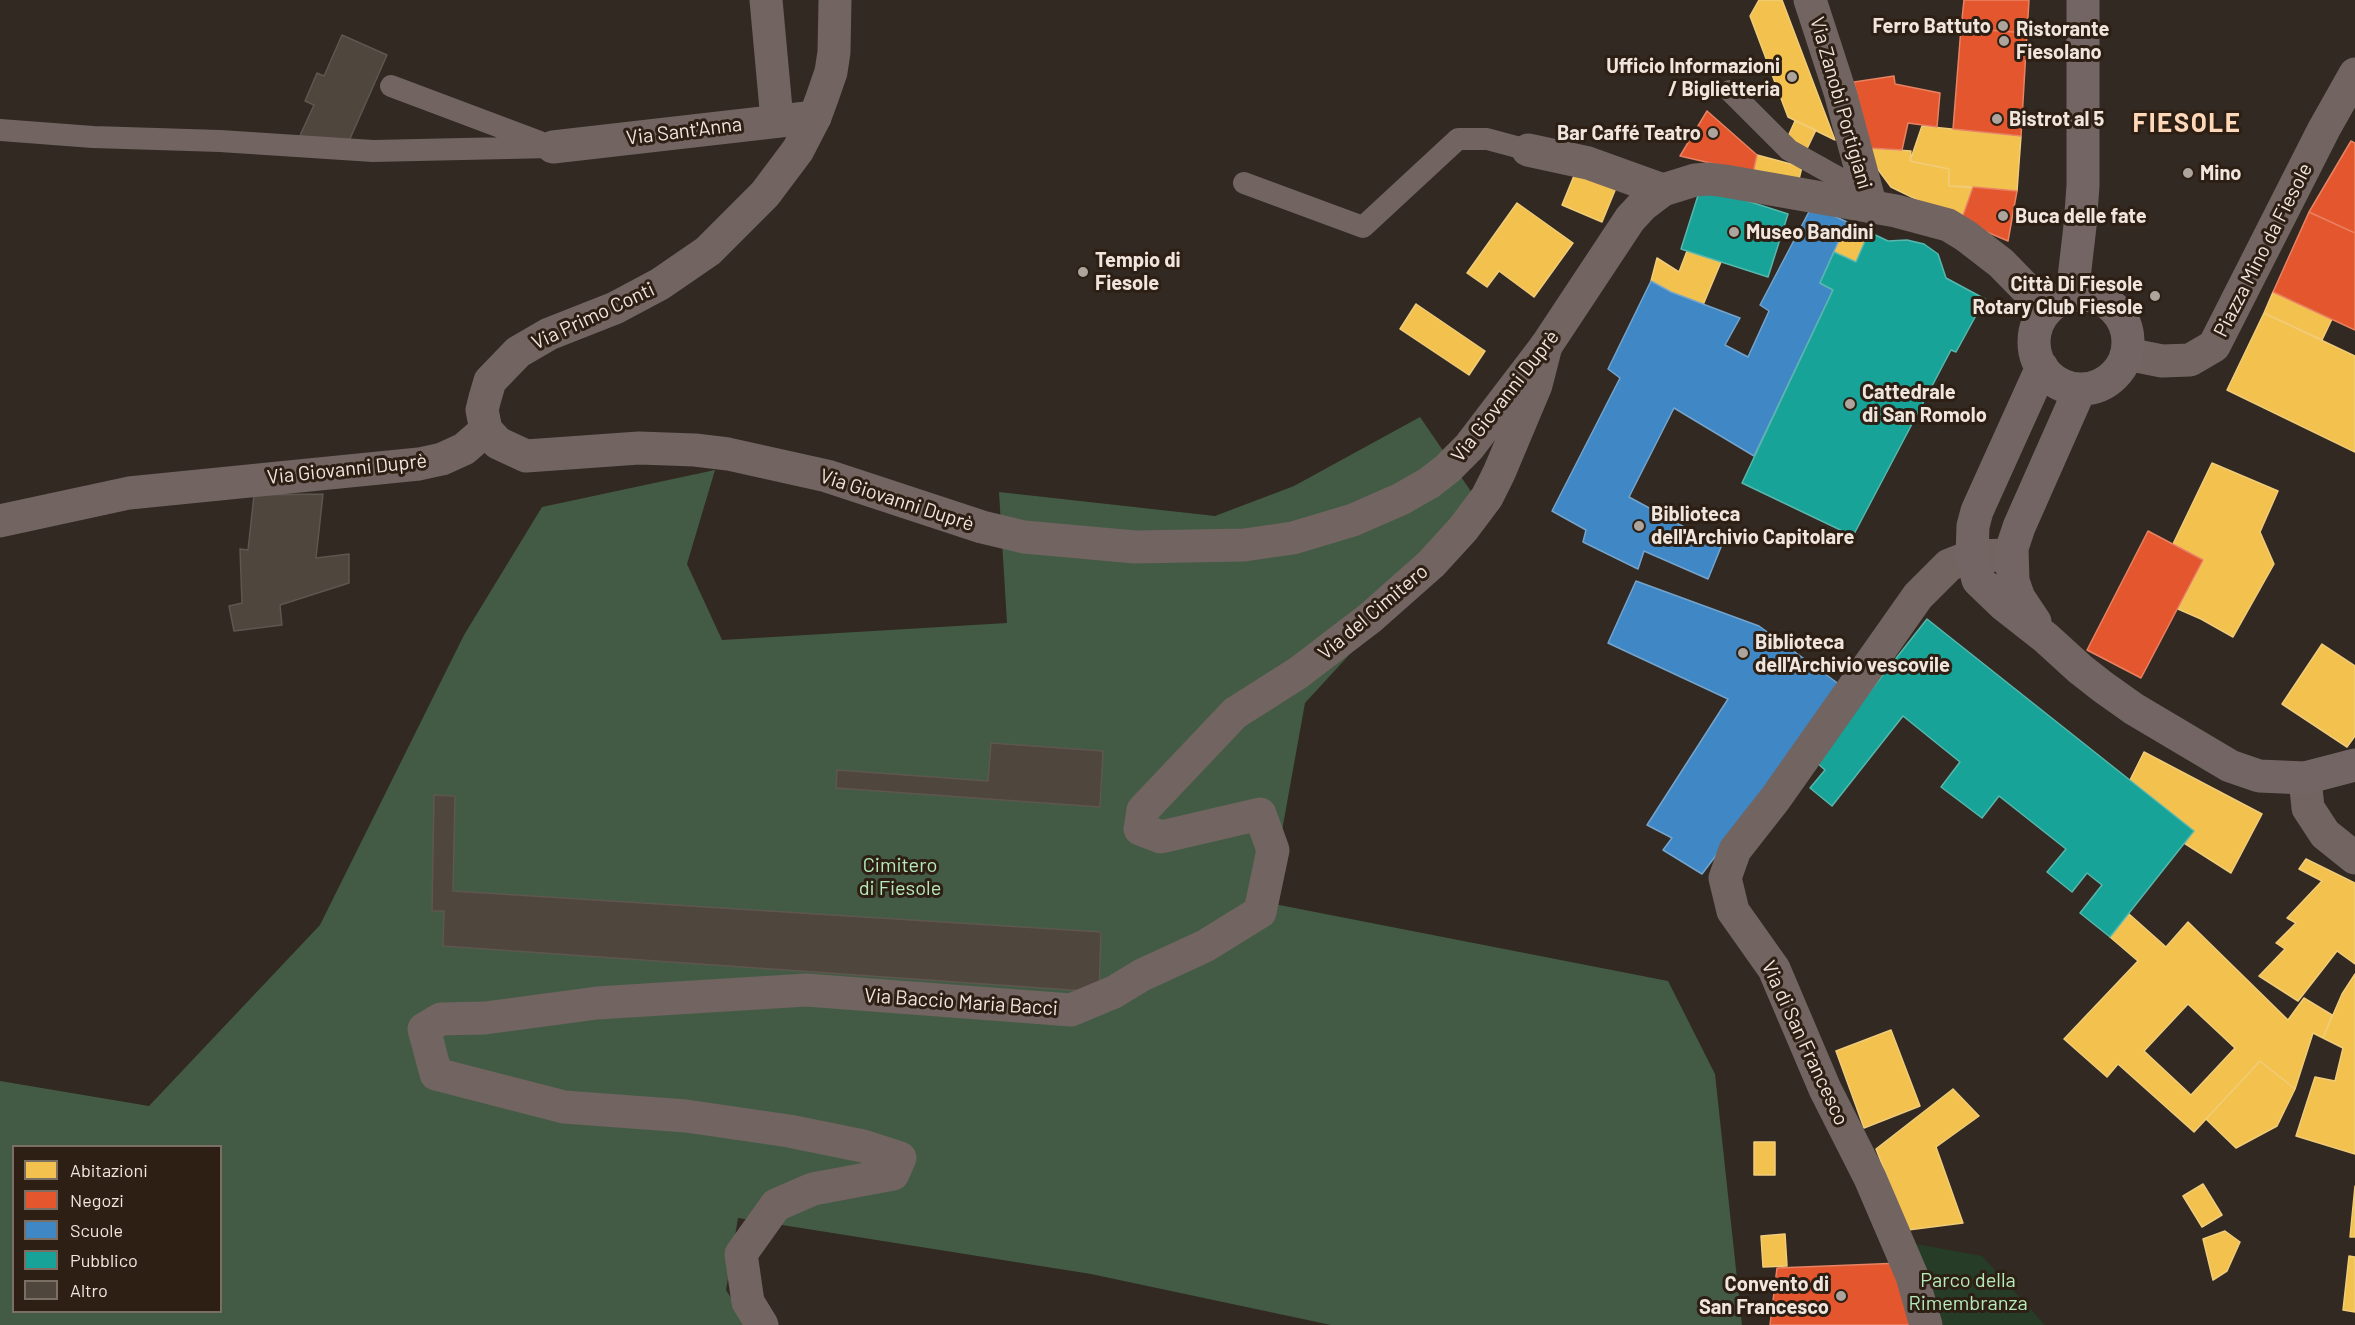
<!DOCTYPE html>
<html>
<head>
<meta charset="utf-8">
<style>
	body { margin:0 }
	#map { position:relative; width:2355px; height:1325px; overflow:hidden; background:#312922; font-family:Barlow,sans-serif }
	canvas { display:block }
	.legend { position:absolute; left:12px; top:1145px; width:210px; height:168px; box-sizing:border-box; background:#2d1f13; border:2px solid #7b6f64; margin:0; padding:8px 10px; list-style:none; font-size:18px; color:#f0e6de }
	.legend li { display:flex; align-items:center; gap:12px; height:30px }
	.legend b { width:30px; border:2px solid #7b6f64 }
</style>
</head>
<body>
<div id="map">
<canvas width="2355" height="1325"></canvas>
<ul class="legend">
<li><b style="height:16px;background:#f2c14e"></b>Abitazioni</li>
<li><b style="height:16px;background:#e4572e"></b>Negozi</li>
<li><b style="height:16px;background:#3f88c5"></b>Scuole</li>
<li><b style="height:16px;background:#17a398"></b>Pubblico</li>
<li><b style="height:16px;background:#4f463e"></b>Altro</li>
</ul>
</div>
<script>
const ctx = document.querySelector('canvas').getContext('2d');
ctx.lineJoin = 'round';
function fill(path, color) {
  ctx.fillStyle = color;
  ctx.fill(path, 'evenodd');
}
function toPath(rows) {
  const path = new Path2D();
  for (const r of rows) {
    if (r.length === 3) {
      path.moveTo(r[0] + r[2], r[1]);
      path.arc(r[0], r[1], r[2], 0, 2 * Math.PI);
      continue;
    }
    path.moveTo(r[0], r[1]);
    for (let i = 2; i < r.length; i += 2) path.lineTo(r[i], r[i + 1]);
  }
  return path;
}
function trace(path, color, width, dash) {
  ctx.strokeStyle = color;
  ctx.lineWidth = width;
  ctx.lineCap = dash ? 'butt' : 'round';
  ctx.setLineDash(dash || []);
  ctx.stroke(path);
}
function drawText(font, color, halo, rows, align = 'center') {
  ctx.font = font + ' Barlow,sans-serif';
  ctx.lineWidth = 6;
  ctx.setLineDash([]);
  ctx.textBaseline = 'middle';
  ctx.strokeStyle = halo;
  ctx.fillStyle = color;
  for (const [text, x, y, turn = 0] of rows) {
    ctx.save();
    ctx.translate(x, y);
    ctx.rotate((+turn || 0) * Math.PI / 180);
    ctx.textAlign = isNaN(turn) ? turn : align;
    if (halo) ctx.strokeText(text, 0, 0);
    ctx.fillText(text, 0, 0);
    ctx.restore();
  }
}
fill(toPath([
	[1911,1243,1982,1256,2045,1325,1940,1325,1932,1285]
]), '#273c27');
fill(toPath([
	[1420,417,1483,509,1305,703,1269,903,1668,981,1715,1074,1742,1325,1331,1325,1091,1274,738,1218,726,1290,748,1325,0,1325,0,1081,149,1106,320,925,464,635,542,507,715,470,687,564,722,640,1007,623,999,492,1215,516,1294,486],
	[14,1146,220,1146,220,1312,14,1312]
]), '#435b44');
const homes = toPath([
	[1759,0,1782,0,1835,140,1788,117,1750,16,1759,0],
	[1795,121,1816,130,1801,161,1781,152,1795,121],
	[1922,126,2021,136,2017,191,1949,186,1949,169,1910,161,1922,126],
	[1869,148,1911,151,1910,161,1949,169,1949,186,1973,187,1961,221,1891,187,1874,164,1869,148],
	[1757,155,1802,167,1798,183,1753,173,1757,155],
	[1578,166,1618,183,1602,222,1562,205,1578,166],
	[1517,203,1573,243,1534,297,1499,271,1487,287,1467,273,1517,203],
	[1847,222,1869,232,1856,262,1834,252,1847,222],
	[1687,251,1721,262,1703,305,1671,292,1651,281,1657,258,1679,272,1687,251],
	[2273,292,2332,319,2322,340,2264,313,2273,292],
	[1416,304,1485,351,1469,375,1400,329,1416,304],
	[2264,313,2355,356,2355,452,2227,390,2264,313],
	[2212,463,2278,491,2260,532,2274,564,2233,637,2201,619,2178,609,2203,560,2173,544,2212,463],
	[2322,644,2355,666,2355,736,2347,747,2282,704,2322,644],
	[2144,752,2262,814,2231,873,2184,843,2194,831,2130,780,2144,752],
	[2306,859,2355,883,2355,964,2337,951,2298,1001,2259,976,2285,949,2276,943,2296,923,2287,918,2322,881,2299,869,2306,859],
	[2129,914,2166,947,2188,922,2288,1020,2304,998,2332,1015,2323,1038,2313,1033,2295,1089,2260,1061,2194,1132,2118,1064,2107,1077,2064,1039,2138,961,2110,937,2129,914],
	[2188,1004,2235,1048,2191,1095,2144,1051,2188,1004],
	[2355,974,2355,1154,2296,1136,2315,1077,2335,1081,2343,1048,2323,1038,2342,994,2355,974],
	[1891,1030,1920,1106,1864,1128,1836,1051,1891,1030],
	[2260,1061,2295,1089,2277,1126,2236,1148,2206,1119,2260,1061],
	[1953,1089,1979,1116,1936,1147,1963,1223,1908,1230,1876,1149,1953,1089],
	[1754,1142,1775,1142,1775,1175,1754,1175,1754,1142],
	[2203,1184,2222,1215,2202,1227,2183,1196,2203,1184],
	[2355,1186,2355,1237,2350,1237,2355,1186],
	[2225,1231,2240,1242,2227,1271,2213,1280,2203,1239,2225,1231],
	[1785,1234,1787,1266,1763,1267,1761,1236,1785,1234],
	[2349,1256,2355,1257,2355,1312,2343,1310,2349,1256]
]);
fill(homes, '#f2c14e');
trace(homes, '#f1cc79', 1.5);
const shops = toPath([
	[1964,0,2029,0,2027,33,1961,28,1964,0],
	[1961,28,2027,33,2021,136,1953,129,1961,28],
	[1894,76,1895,84,1940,93,1937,127,1908,123,1902,150,1869,148,1854,82,1894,76],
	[1707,111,1757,155,1753,173,1680,156,1707,111],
	[2351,141,2355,143,2355,233,2309,212,2351,141],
	[1973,187,2017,191,2008,241,1961,221,1973,187],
	[2309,212,2355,233,2355,330,2273,292,2309,212],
	[2148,531,2203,560,2141,678,2087,650,2148,531],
	[1901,1263,1916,1325,1770,1325,1777,1268,1901,1263]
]);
fill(shops, '#e4572e');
trace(shops, '#e88263', 1.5);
const schools = toPath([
	[1812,206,1847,222,1820,283,1833,290,1754,456,1674,408,1629,497,1721,547,1708,579,1644,551,1638,569,1583,542,1586,530,1552,511,1620,378,1608,369,1651,281,1671,292,1740,318,1725,345,1748,357,1769,311,1760,305,1812,206],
	[1636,581,1759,626,1843,687,1702,874,1663,850,1672,838,1647,825,1728,699,1608,643,1636,581]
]);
fill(schools, '#3f88c5');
trace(schools, '#74a4cc', 1.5);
const public = toPath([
	[1701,186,1788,214,1768,277,1681,249,1701,186],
	[1869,232,1888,241,1907,240,1924,244,1938,254,1946,278,1985,299,1956,352,1951,350,1853,536,1742,483,1833,290,1820,283,1834,252,1856,262,1869,232],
	[1927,619,2194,831,2110,937,2080,913,2102,885,2087,873,2072,892,2047,872,2066,849,1999,796,1982,818,1941,787,1960,762,1903,716,1832,806,1810,788,1825,770,1815,761,1927,619]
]);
fill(public, '#17a398');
trace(public, '#58b7ad', 1.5);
const building = toPath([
	[342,35,387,55,349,141,297,142,314,105,305,101,317,73,324,76,342,35],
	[323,494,316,558,349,554,349,583,280,605,282,625,234,631,229,606,242,603,240,549,248,550,254,495,323,494],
	[991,743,1103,751,1100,807,836,788,837,770,988,781,991,743],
	[434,795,455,796,453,891,1101,932,1099,992,443,946,444,911,432,911,434,795]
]);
fill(building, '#4f463e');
trace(building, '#5e5750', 1.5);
trace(toPath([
	[391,86,540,142],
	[1730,91,1789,150,1841,179,1848,189,1847,203],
	[0,130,93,137,220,141,373,151,553,147],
	[1244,183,1363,227,1458,139,1487,139,1528,150]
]), '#716461', 22);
trace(toPath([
	[1926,1325,1912,1276,1870,1178,1825,1089,1774,969,1733,911,1725,878,1735,850,1775,799,1918,596,1949,565,1972,556]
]), '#716461', 33);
trace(toPath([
	[766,0,777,120],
	[1810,0,1840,92,1871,207],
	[553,147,815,117],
	[1528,150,1588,163,1663,190],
	[2127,354,2162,361,2190,360,2214,346,2324,129,2355,74],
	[0,521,129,493,419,464,442,459,464,449,486,430],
	[1972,556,2010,555],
	[2305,778,2308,808,2325,834,2355,858],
	[762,1325,748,1302,741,1254,776,1205,813,1189,893,1174,900,1158,863,1146,789,1131,686,1116,564,1107,436,1074,424,1029,441,1019,485,1018,597,1003,806,990,1071,1010,1114,992,1142,975,1205,946,1260,912,1273,850,1260,814,1161,837,1140,829,1143,810,1235,713,1298,673,1370,618,1431,564,1463,529,1487,497,1499,473,1536,385,1546,346]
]), '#716461', 33);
trace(toPath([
	[835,0,834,52,831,72,822,98,815,117,798,150,765,194,708,251,660,284,615,308,549,334,518,352,490,381,485,398,482,410,486,430,498,443,526,456,639,448,695,450,728,454,827,476,982,527,1024,537,1135,547,1244,545,1293,538,1353,520,1401,499,1429,483,1447,469,1469,447,1546,346,1630,219,1642,206,1663,190,1695,180,1709,179,1725,181,1896,211,1948,225,1966,236,2001,263,2046,309]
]), '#716461', 33);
trace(toPath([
	[2081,342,47],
	[2072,295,2080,226,2083,186,2083,0],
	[2042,367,1977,511,1973,526,1972,556,1978,580,2004,605,2046,638,2080,669,2103,687,2134,709,2230,766,2259,776,2305,778,2355,765],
	[2035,622,2019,598,2013,581,2012,548,2019,527,2080,389]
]), '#736563', 33);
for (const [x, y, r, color] of [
	[2003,26,6,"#ada49c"],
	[2004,41,6,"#ada49c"],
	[1792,77,6,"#ada49c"],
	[1997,119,6,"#ada49c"],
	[1713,133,6,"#ada49c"],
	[2188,173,6,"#ada49c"],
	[2003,216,6,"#ada49c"],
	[1734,232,6,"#ada49c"],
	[1083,272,6,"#ada49c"],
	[2155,296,6,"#ada49c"],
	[1850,404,6,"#ada49c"],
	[1639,526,6,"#ada49c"],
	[1743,653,6,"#ada49c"],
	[1841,1296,6,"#ada49c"]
]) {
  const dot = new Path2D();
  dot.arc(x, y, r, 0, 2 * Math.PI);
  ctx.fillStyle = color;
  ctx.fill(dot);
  trace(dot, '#2d1f13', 2);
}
drawText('bold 20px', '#f0e6de', '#2d1f13', [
	["Ferro Battuto",1991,26,"right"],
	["Ristorante",2016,29],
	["Fiesolano",2016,52],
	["Ufficio Informazioni",1780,66,"right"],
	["/ Biglietteria",1780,89,"right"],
	["Bistrot al 5",2009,119],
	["Bar Caffé Teatro",1701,133,"right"],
	["Mino",2200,173],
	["Buca delle fate",2015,216],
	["Museo Bandini",1746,232],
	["Tempio di",1095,260],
	["Fiesole",1095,283],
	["Città Di Fiesole",2143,284,"right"],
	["Rotary Club Fiesole",2143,307,"right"],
	["Cattedrale",1862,392],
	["di San Romolo",1862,415],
	["Biblioteca",1651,514],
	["dell'Archivio Capitolare",1651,537],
	["Biblioteca",1755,642],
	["dell'Archivio vescovile",1755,665],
	["Convento di",1829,1284,"right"],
	["San Francesco",1829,1307,"right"]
], 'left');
drawText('20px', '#f0e6de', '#2d1f13', [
	["Via Zanobi Portigiani",1841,103,74],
	["Via Sant'Anna",684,131,-7],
	["Piazza Mino da Fiesole",2263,250,-63],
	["Via Primo Conti",593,316,-25],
	["Via Giovanni Duprè",1505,396,-52],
	["Via Giovanni Duprè",347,469,-6],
	["Via Giovanni Duprè",897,500,18],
	["Via del Cimitero",1373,612,-40],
	["Via Baccio Maria Bacci",961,1002,4],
	["Via di San Francesco",1805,1043,65]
]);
drawText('20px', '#b7eaba', '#2d1f13', [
	["Cimitero",900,865],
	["di Fiesole",900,888],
	["Parco della",1968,1280],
	["Rimembranza",1968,1303]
]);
ctx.letterSpacing = '1.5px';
drawText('bold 26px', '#ffd8b9', '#2d1f13', [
	["FIESOLE",2187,123]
]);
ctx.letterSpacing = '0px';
</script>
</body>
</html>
